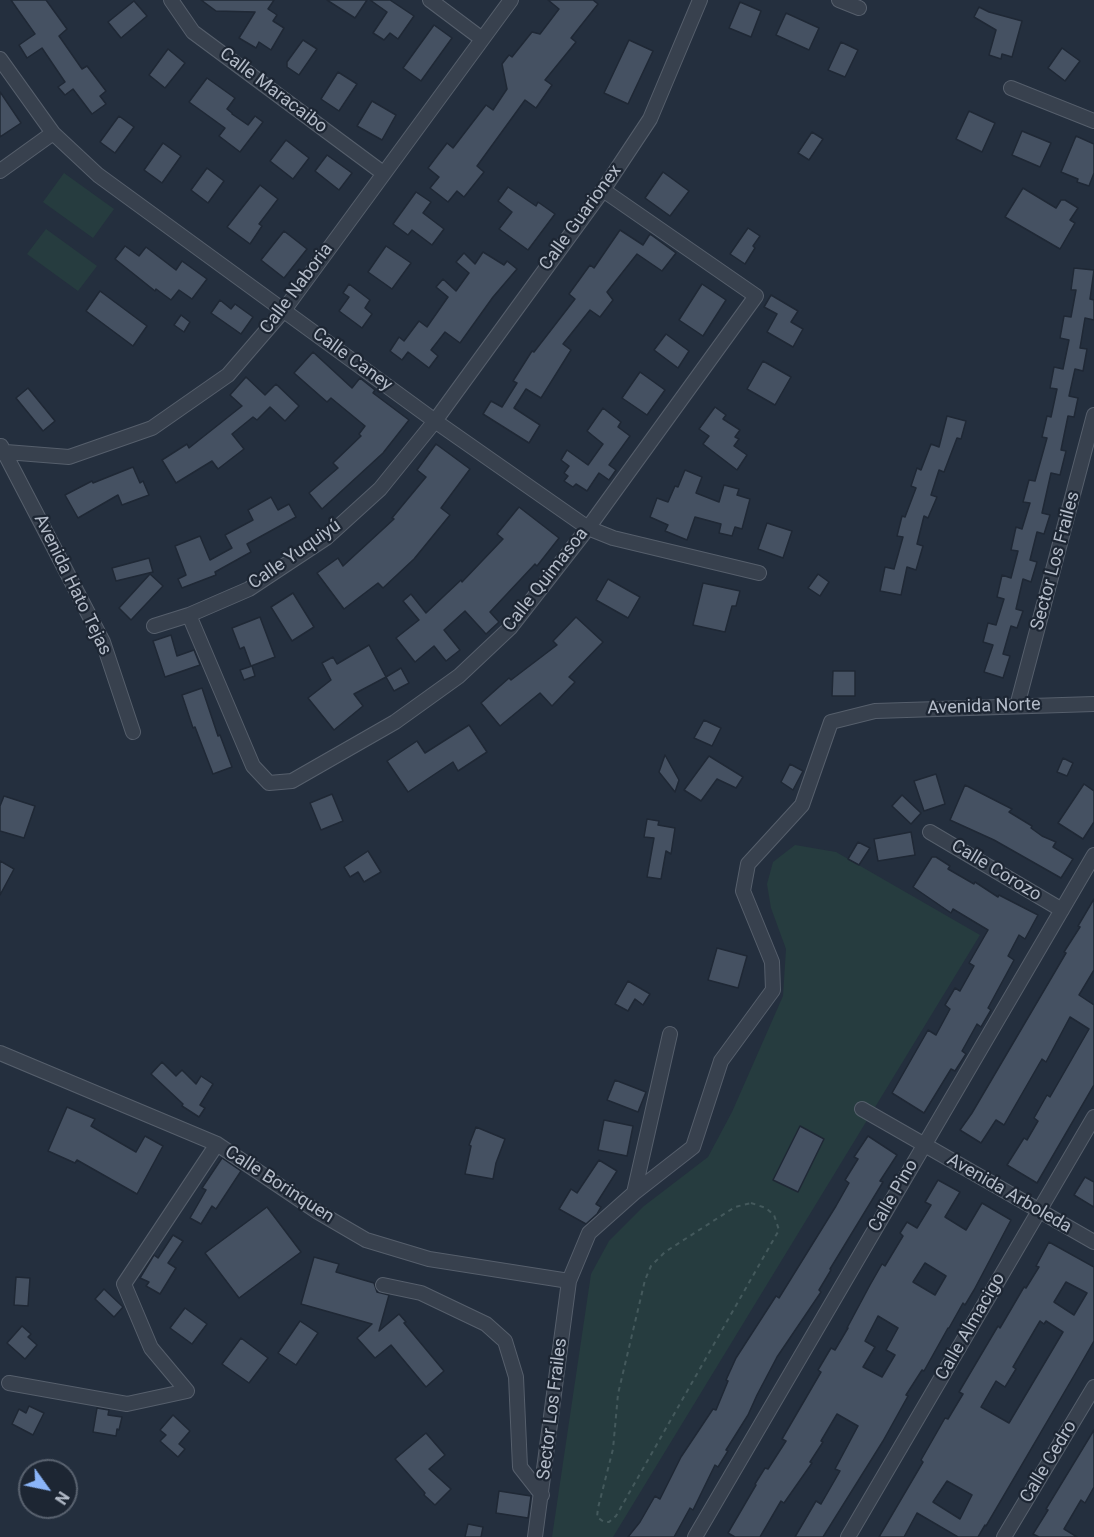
<!DOCTYPE html>
<html>
<head>
<meta charset="utf-8">
<style>
	body { margin:0 }
	#map { position:relative; width:1094px; height:1537px; overflow:hidden; background:#242f3e; font-family:Roboto,sans-serif }
	canvas { display:block }
	.north { position:absolute; left:18px; top:1459px; width:60px; height:60px; box-sizing:border-box; background:#1d2633; border:2px solid #59626f; border-radius:50%; rotate:123deg; font-size:16px; font-weight:700; line-height:24px; text-align:center; color:#b4bcc9 }
	.north::after { content:''; display:block; margin:auto; width:21px; height:27px; background:#8ab4f8; clip-path:polygon(50% 0,100% 100%,50% 72%,0 100%) }
</style>
</head>
<body>
<div id="map">
<canvas width="1094" height="1537"></canvas>
<div class="north">N</div>
</div>
<script>
const ctx = document.querySelector('canvas').getContext('2d');
ctx.lineJoin = 'round';
function fill(path, color) {
  ctx.fillStyle = color;
  ctx.fill(path, 'evenodd');
}
function toPath(rows) {
  const path = new Path2D();
  for (const r of rows) {
    path.moveTo(r[0], r[1]);
    for (let i = 2; i < r.length; i += 2) path.lineTo(r[i], r[i + 1]);
  }
  return path;
}
function trace(path, color, width, dash) {
  ctx.strokeStyle = color;
  ctx.lineWidth = width;
  ctx.lineCap = dash ? 'butt' : 'round';
  ctx.setLineDash(dash || []);
  ctx.stroke(path);
}
function drawText(font, color, halo, rows, align = 'center') {
  ctx.font = font + ' Roboto,sans-serif';
  ctx.lineWidth = 4.5;
  ctx.setLineDash([]);
  ctx.textBaseline = 'middle';
  ctx.strokeStyle = halo;
  ctx.fillStyle = color;
  for (const [text, x, y, turn = 0] of rows) {
    ctx.save();
    ctx.translate(x, y);
    ctx.rotate((+turn || 0) * Math.PI / 180);
    ctx.textAlign = isNaN(turn) ? turn : align;
    if (halo) ctx.strokeText(text, 0, 0);
    ctx.fillText(text, 0, 0);
    ctx.restore();
  }
}
fill(toPath([
	[64,173,114,209,93,238,43,202],
	[46,229,97,266,78,291,27,254],
	[795,845,836,852,980,935,613,1537,552,1537,591,1274,609,1241,644,1206,708,1157,732,1112,783,996,786,949,771,908,767,884,773,862]
]), '#263c3f');
const building = toPath([
	[11,0,46,0,67,29,59,36,82,69,87,66,106,91,100,96,106,104,92,114,73,89,65,95,58,87,65,82,42,48,27,58,19,45,35,34,11,0],
	[201,0,274,0,268,9,277,15,273,21,284,28,271,50,259,42,256,48,239,38,255,12,216,11,201,0],
	[327,0,367,0,355,18,327,0],
	[370,0,390,0,414,16,398,39,390,33,384,40,373,33,387,12,370,0],
	[548,0,593,0,598,4,571,38,576,42,545,80,552,85,536,108,525,100,477,166,484,172,464,197,457,191,448,202,430,188,439,177,428,168,447,143,453,148,486,105,493,110,507,89,502,64,509,55,512,57,532,32,540,34,559,9,548,0],
	[134,1,147,16,121,38,108,22,134,1],
	[740,2,761,11,751,37,729,28,740,2],
	[979,7,989,12,1022,21,1012,57,1002,54,1001,59,989,55,996,30,974,17,979,7],
	[786,13,819,28,809,50,776,35,786,13],
	[434,25,452,38,421,81,403,68,434,25],
	[303,40,317,49,299,75,287,67,287,62,303,40],
	[629,40,653,51,628,104,604,93,629,40],
	[841,42,858,50,845,77,828,70,841,42],
	[1062,48,1080,61,1065,81,1048,68,1062,48],
	[168,49,185,63,165,88,149,75,168,49],
	[338,72,357,84,339,111,321,99,338,72],
	[207,78,235,98,227,109,232,113,232,114,248,125,255,116,263,122,240,152,219,136,225,128,189,102,207,78],
	[0,92,21,123,0,137,0,92],
	[372,101,396,115,382,140,357,126,372,101],
	[969,111,995,123,982,152,956,139,969,111],
	[119,116,134,127,115,153,100,142,119,116],
	[1022,131,1051,143,1040,167,1012,155,1022,131],
	[812,132,823,139,809,160,798,153,812,132],
	[1076,136,1094,144,1094,173,1089,186,1077,182,1078,179,1061,172,1076,136],
	[286,140,309,158,293,179,270,161,286,140],
	[163,143,181,156,162,183,144,170,163,143],
	[327,155,352,173,339,190,315,171,327,155],
	[207,168,224,181,208,203,191,190,207,168],
	[663,172,689,191,670,216,645,198,663,172],
	[260,185,278,199,259,224,262,226,250,244,227,227,260,185],
	[508,187,536,206,538,202,555,214,528,250,499,229,512,212,498,201,508,187],
	[1023,188,1056,208,1061,200,1065,200,1078,208,1070,220,1075,223,1060,249,1005,217,1023,188],
	[416,192,431,202,423,213,444,229,432,245,412,230,408,235,393,224,416,192],
	[748,228,760,236,753,246,755,248,745,264,730,254,748,228],
	[620,230,643,245,650,234,676,253,662,271,637,254,607,292,613,300,600,317,590,310,563,344,571,350,541,398,526,389,514,408,540,425,529,443,483,414,491,401,502,407,517,383,513,381,532,351,534,352,575,299,569,294,590,265,594,268,620,230],
	[284,231,307,249,284,278,261,260,284,231],
	[125,246,139,256,146,247,176,270,182,261,207,279,192,299,179,290,171,300,156,289,155,291,115,259,125,246],
	[386,246,411,263,392,289,368,272,386,246],
	[483,252,504,265,507,261,517,269,493,297,460,343,445,332,431,350,438,356,429,368,408,352,402,360,390,351,399,337,404,341,419,321,427,327,448,297,436,287,443,279,456,291,469,273,456,262,464,253,475,264,483,252],
	[1074,268,1094,270,1090,299,1094,300,1094,320,1085,318,1080,348,1087,349,1083,371,1075,369,1069,396,1078,398,1074,417,1068,416,1061,450,1066,451,1060,475,1051,473,1042,513,1050,515,1044,534,1037,532,1030,560,1037,562,1031,582,1023,579,1016,609,1023,611,1017,628,1011,626,1003,654,1010,656,1003,678,984,672,993,645,983,642,988,623,996,625,1004,599,997,597,1002,575,1011,578,1018,551,1011,550,1016,527,1022,529,1030,503,1023,502,1029,480,1035,481,1047,438,1042,437,1047,416,1051,417,1057,389,1050,388,1054,367,1063,369,1069,340,1060,338,1064,316,1071,317,1076,290,1071,290,1074,268],
	[349,284,370,300,365,308,372,314,362,328,339,311,349,297,343,293,349,284],
	[702,284,726,300,703,336,679,320,702,284],
	[100,291,147,326,133,346,86,311,100,291],
	[771,295,798,311,791,322,803,329,793,347,767,332,777,314,764,307,771,295],
	[220,300,231,309,235,304,253,317,241,334,211,313,220,300],
	[181,315,190,322,184,332,174,325,181,315],
	[666,334,689,351,678,368,654,350,666,334],
	[313,352,352,388,360,378,375,390,373,393,409,420,383,453,322,509,309,493,338,468,333,463,361,436,359,434,365,426,331,398,327,402,294,373,313,352],
	[763,361,791,377,775,405,747,389,763,361],
	[640,372,665,390,647,415,622,398,640,372],
	[246,377,265,395,276,384,299,406,285,421,270,407,257,420,253,417,232,434,244,449,218,469,212,461,176,483,162,460,187,444,189,448,242,406,230,395,246,377],
	[28,388,55,421,43,431,16,398,28,388],
	[715,407,726,415,723,419,740,430,735,437,739,439,734,446,747,455,737,470,703,444,709,436,699,429,715,407],
	[603,408,621,422,618,427,630,436,609,465,616,470,609,480,599,473,587,491,576,484,573,487,564,481,568,476,564,473,569,466,561,460,567,450,588,465,603,444,587,431,603,408],
	[947,416,966,421,961,439,957,438,944,472,939,470,931,495,937,497,928,518,924,516,917,544,923,546,916,570,907,567,901,595,880,591,885,567,894,569,903,537,897,536,902,516,905,517,916,488,911,486,917,468,921,470,931,444,939,447,947,416],
	[436,444,470,469,441,508,450,515,414,559,383,588,378,583,344,609,317,573,338,558,343,566,394,519,392,518,426,477,417,470,436,444],
	[133,467,140,483,143,481,149,495,122,505,118,495,78,518,65,495,92,481,93,483,133,467],
	[685,470,702,477,696,493,719,502,724,485,739,489,737,495,750,499,742,529,735,527,732,536,719,533,721,524,695,517,687,540,665,531,668,525,650,517,657,498,668,502,675,486,678,487,685,470],
	[271,497,278,510,289,504,296,517,247,544,251,552,215,572,216,575,182,588,178,579,186,575,175,546,200,536,210,560,232,548,225,535,253,520,248,510,271,497],
	[519,507,559,538,537,566,535,564,490,612,499,622,486,634,465,611,444,630,460,650,446,661,434,646,415,662,396,638,419,620,403,601,411,594,426,613,461,580,462,582,503,539,497,534,519,507],
	[767,523,792,531,783,558,758,549,767,523],
	[149,558,153,572,116,581,112,568,149,558],
	[150,574,163,586,131,620,119,608,150,574],
	[818,574,829,582,820,596,808,588,818,574],
	[608,579,640,597,628,618,596,600,608,579],
	[703,583,740,591,736,606,732,606,725,632,693,625,703,583],
	[293,593,314,627,292,641,271,607,293,593],
	[260,617,275,657,251,666,244,647,240,649,232,628,260,617],
	[576,617,603,642,569,677,575,682,552,706,540,693,500,726,481,703,509,678,511,680,557,645,553,641,576,617],
	[171,635,177,656,194,650,200,665,165,677,153,641,171,635],
	[369,645,386,677,354,694,363,706,334,730,308,698,331,680,322,663,333,657,337,664,369,645],
	[252,666,255,676,244,680,240,670,252,666],
	[401,668,409,683,394,691,386,677,401,668],
	[833,671,855,671,855,696,832,696,833,671],
	[202,688,218,736,220,735,232,767,213,774,195,727,193,728,182,695,202,688],
	[704,720,721,728,712,746,694,738,704,720],
	[469,725,487,752,458,771,453,762,408,792,387,761,417,741,425,753,469,725],
	[665,755,679,780,675,792,659,772,665,755],
	[709,756,743,777,736,788,717,779,701,801,684,790,709,756],
	[1063,758,1073,763,1067,776,1057,772,1063,758],
	[790,764,803,771,793,790,781,782,790,764],
	[936,774,945,804,924,811,914,781,936,774],
	[1084,784,1094,791,1094,822,1083,839,1058,823,1084,784],
	[965,785,1012,809,1009,812,1032,826,1031,828,1042,836,1056,842,1053,847,1073,859,1061,878,994,840,950,820,965,785],
	[332,794,343,821,321,830,310,803,332,794],
	[902,795,921,813,911,824,892,806,902,795],
	[4,796,35,806,24,838,0,831,0,806,4,796],
	[647,819,659,821,658,825,675,828,671,854,666,851,661,879,647,877,654,838,644,837,647,819],
	[911,832,915,855,878,861,874,839,911,832],
	[858,842,870,848,859,865,848,859,858,842],
	[368,851,381,872,364,882,358,872,350,877,344,867,368,851],
	[932,857,936,857,950,866,948,869,974,884,975,882,998,897,999,895,1038,915,1025,939,1019,935,1008,956,1014,960,988,1008,991,1010,981,1027,977,1024,962,1051,966,1054,955,1071,951,1069,924,1113,892,1093,928,1030,936,1035,950,1009,945,1005,955,988,960,991,974,966,969,963,988,930,953,909,951,913,913,887,932,857],
	[0,861,14,869,0,895,0,861],
	[1094,899,1094,970,1079,995,1094,1005,1094,1085,1037,1183,1007,1165,1024,1138,1027,1140,1038,1121,1034,1118,1047,1095,1050,1097,1089,1029,1070,1017,1046,1062,1042,1059,1004,1125,996,1120,981,1143,960,1130,972,1113,1066,953,1064,952,1080,927,1078,926,1094,899],
	[717,948,747,956,738,988,708,980,717,948],
	[628,981,650,994,643,1005,635,999,628,1011,615,1004,628,981],
	[162,1062,176,1076,182,1070,196,1084,201,1076,213,1084,200,1105,205,1108,199,1117,182,1106,183,1104,151,1074,162,1062],
	[615,1080,646,1092,638,1112,607,1100,615,1080],
	[67,1107,95,1119,91,1126,136,1152,145,1136,163,1146,137,1194,77,1160,75,1163,48,1151,67,1107],
	[604,1120,633,1126,627,1156,598,1150,604,1120],
	[800,1126,824,1139,798,1192,773,1180,800,1126],
	[476,1127,505,1139,496,1163,493,1179,465,1174,471,1146,469,1145,476,1127],
	[868,1136,897,1155,880,1181,883,1182,830,1269,831,1270,819,1290,821,1292,777,1357,757,1395,748,1415,726,1450,728,1451,718,1467,715,1465,693,1510,690,1508,674,1537,628,1537,640,1522,655,1496,660,1499,681,1457,713,1409,716,1410,728,1381,726,1380,736,1358,776,1296,779,1298,836,1206,849,1183,845,1180,858,1159,854,1157,868,1136],
	[222,1158,241,1171,216,1209,212,1206,201,1224,190,1218,206,1190,202,1188,222,1158],
	[599,1160,617,1171,596,1204,601,1207,597,1214,586,1224,559,1209,571,1189,577,1193,599,1160],
	[1085,1177,1094,1182,1094,1207,1074,1195,1085,1177],
	[938,1180,960,1192,945,1217,966,1230,982,1203,1011,1220,974,1290,965,1305,963,1303,949,1328,948,1328,924,1371,922,1370,906,1395,908,1396,883,1441,823,1537,795,1537,816,1501,821,1504,840,1471,835,1469,858,1426,837,1414,821,1441,823,1442,810,1462,812,1463,784,1503,781,1501,760,1537,735,1537,728,1533,756,1485,755,1484,765,1468,768,1469,786,1441,782,1439,821,1372,818,1370,831,1348,835,1350,848,1328,847,1328,870,1285,882,1264,885,1266,903,1236,900,1233,907,1222,917,1228,931,1205,925,1202,938,1180],
	[925,1263,946,1276,935,1295,913,1282,925,1263],
	[878,1316,898,1328,886,1350,895,1355,882,1377,863,1367,875,1347,865,1341,878,1316],
	[267,1207,301,1252,239,1298,205,1253,267,1207],
	[173,1235,183,1241,168,1263,176,1268,160,1294,146,1286,149,1282,140,1278,154,1255,158,1258,173,1235],
	[1049,1242,1094,1267,1094,1341,1075,1374,986,1526,985,1525,978,1537,958,1537,917,1513,904,1537,879,1537,923,1462,921,1460,945,1418,948,1419,963,1394,959,1392,998,1326,1000,1328,1024,1287,1026,1288,1039,1267,1036,1266,1049,1242],
	[1066,1282,1087,1293,1074,1315,1054,1302,1066,1282],
	[1040,1321,1044,1324,1046,1321,1063,1332,1009,1423,981,1407,996,1381,1005,1387,1016,1369,1013,1367,1040,1321],
	[947,1481,972,1495,960,1519,933,1502,947,1481],
	[314,1257,339,1264,336,1272,374,1283,377,1292,389,1295,379,1331,399,1314,406,1322,404,1323,444,1371,426,1387,391,1345,375,1358,357,1338,372,1324,301,1304,314,1257],
	[16,1277,30,1278,28,1306,14,1305,16,1277],
	[104,1289,123,1307,114,1317,95,1299,104,1289],
	[185,1308,207,1324,192,1344,170,1328,185,1308],
	[300,1321,318,1333,296,1365,278,1353,300,1321],
	[22,1326,31,1334,28,1337,37,1345,25,1359,7,1343,22,1326],
	[241,1338,268,1358,249,1383,222,1364,241,1338],
	[29,1406,44,1413,33,1435,12,1424,19,1409,26,1413,29,1406],
	[97,1408,109,1410,108,1415,122,1417,119,1430,117,1429,116,1436,93,1432,97,1408],
	[173,1415,190,1431,179,1444,185,1449,178,1457,160,1441,166,1435,160,1430,173,1415],
	[1094,1430,1094,1487,1085,1503,1081,1500,1064,1529,1077,1537,1039,1537,1033,1534,1048,1510,1046,1509,1094,1430],
	[426,1433,445,1455,429,1469,451,1489,435,1505,424,1495,425,1493,395,1459,426,1433],
	[499,1491,531,1496,528,1518,496,1513,499,1491],
	[468,1524,483,1527,481,1537,465,1537,468,1524]
]);
fill(building, '#455162');
trace(building, '#1f2835', 1.5);
const minor = toPath([
	[171,0,193,32,383,173],
	[430,0,482,39],
	[839,0,859,8],
	[0,59,53,133,98,175,435,421,588,528,613,538,759,573],
	[1011,88,1094,121],
	[0,171,53,133],
	[1,446,103,642,133,732],
	[0,453,6,452,69,457,152,428,228,375,284,310,511,0],
	[189,615,253,766,269,783,292,781,395,722,459,676,510,628,588,528,756,296,603,190],
	[154,626,189,615,249,589,326,538,380,489,435,421,603,190,650,119,700,0],
	[1017,706,1094,415],
	[930,832,1062,910],
	[0,1053,217,1144,318,1212,366,1240,429,1259,569,1281],
	[862,1109,1094,1242],
	[634,1193,670,1034],
	[383,1285,421,1293,486,1324,505,1341,516,1377,520,1467,542,1495],
	[9,1383,127,1404,187,1391,151,1348,124,1284,217,1144],
	[535,1537,569,1281,589,1233,634,1193,693,1147,721,1061,773,990,772,962,743,891,748,864,802,805,831,722,875,711,1094,704],
	[695,1537,1094,855],
	[848,1537,1094,1117],
	[1004,1537,1094,1387]
]);
trace(minor, '#565f6c', 16);
trace(toPath([
	[751,1203,766,1208,774,1215,779,1230,616,1516,609,1522,604,1522,597,1517,598,1508,613,1449,618,1394,645,1280,651,1266,665,1252,735,1207,751,1203]
]), '#44595c', 2, [4.5, 4.5]);
trace(minor, '#38414e', 14);
drawText('18px', '#b4bcc9', '#1d2633', [
	["Calle Maracaibo",273,91,37],
	["Calle Guarionex",581,218,-54],
	["Calle Naboria",297,289,-53],
	["Calle Caney",352,360,36],
	["Calle Yuquiyú",295,555,-35],
	["Sector Los Frailes",1056,561,-75],
	["Calle Quimasoa",546,580,-52],
	["Avenida Hato Tejas",72,585,64],
	["Avenida Norte",984,707,-2],
	["Calle Corozo",996,871,31],
	["Calle Borinquen",279,1185,33],
	["Avenida Arboleda",1009,1194,30],
	["Calle Pino",894,1196,-60],
	["Calle Almacigo",971,1327,-60],
	["Sector Los Frailes",553,1409,-83],
	["Calle Cedro",1049,1462,-59]
]);
</script>
</body>
</html>
